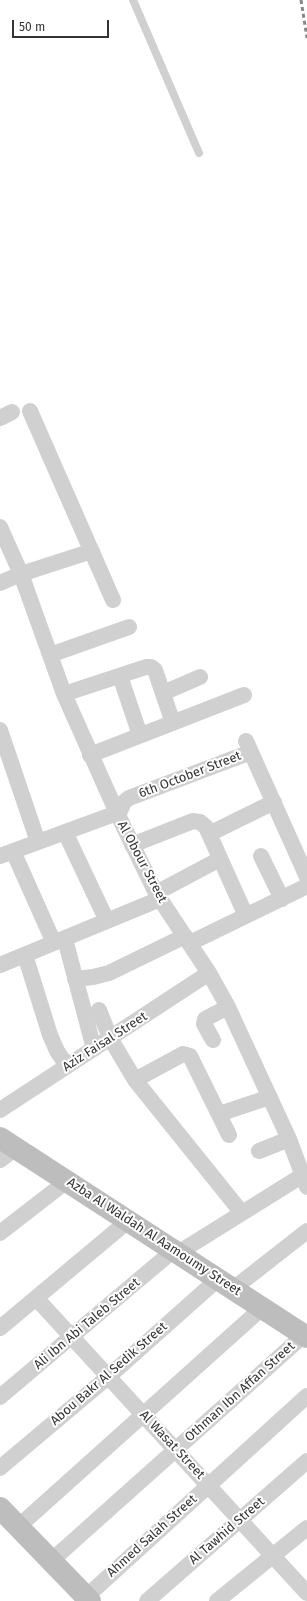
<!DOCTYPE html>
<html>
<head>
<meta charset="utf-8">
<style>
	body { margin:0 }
	#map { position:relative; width:307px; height:1601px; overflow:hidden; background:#fff; font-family:"Fira Sans",sans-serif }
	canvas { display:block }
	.scale { position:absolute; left:12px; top:20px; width:97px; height:18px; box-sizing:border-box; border:2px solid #333; border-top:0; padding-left:5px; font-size:12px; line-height:14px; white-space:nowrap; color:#333; -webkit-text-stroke:3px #fff; paint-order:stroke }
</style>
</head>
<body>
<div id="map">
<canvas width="307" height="1601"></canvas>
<div class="scale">50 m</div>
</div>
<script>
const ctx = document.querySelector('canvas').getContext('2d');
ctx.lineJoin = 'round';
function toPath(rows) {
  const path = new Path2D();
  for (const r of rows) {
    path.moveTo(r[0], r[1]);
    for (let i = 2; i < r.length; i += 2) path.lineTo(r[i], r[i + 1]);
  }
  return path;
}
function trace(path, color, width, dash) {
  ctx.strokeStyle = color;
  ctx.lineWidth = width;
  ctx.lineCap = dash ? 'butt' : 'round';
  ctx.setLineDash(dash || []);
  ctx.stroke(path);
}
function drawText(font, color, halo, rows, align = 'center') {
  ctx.font = font + ' "Fira Sans",sans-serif';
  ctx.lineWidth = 4;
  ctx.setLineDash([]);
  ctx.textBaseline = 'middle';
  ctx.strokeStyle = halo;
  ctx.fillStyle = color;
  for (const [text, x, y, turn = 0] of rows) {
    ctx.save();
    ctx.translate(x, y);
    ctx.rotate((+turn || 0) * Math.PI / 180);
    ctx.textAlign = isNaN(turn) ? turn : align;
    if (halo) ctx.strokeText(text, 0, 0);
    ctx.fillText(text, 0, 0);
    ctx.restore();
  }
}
trace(toPath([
	[133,0,199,153]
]), '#d0d0d0', 8);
trace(toPath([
	[30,411,113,600],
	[0,418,12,412],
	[0,527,21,574,64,694,117,813,156,893,209,973,228,1007,289,1139,307,1187],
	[0,583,21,574,92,551],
	[50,655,129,627],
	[120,676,140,735],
	[163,693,200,677],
	[64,694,146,667,151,667,155,670,173,723],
	[0,730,38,842],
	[246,741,307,877],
	[90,755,244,695],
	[65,832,107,921],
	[209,834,274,802],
	[132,845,193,821,200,822,206,827,246,916],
	[13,851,54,943],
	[0,856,117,813,120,811,124,802,129,798,251,752],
	[261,856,282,899],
	[156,893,220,859],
	[65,939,94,1049],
	[190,943,307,886],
	[25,955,50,1035,57,1051,67,1066],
	[0,965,160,899],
	[75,979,93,977,109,973,185,936],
	[99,1010,110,1038,135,1080,242,1213],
	[213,1040,204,1024,205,1019,228,1007],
	[135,1080,183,1054,190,1056,229,1135],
	[0,1110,209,973],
	[219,1114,270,1097],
	[259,1151,289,1139],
	[0,1160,16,1148],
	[0,1233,67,1181],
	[178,1253,303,1175],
	[233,1289,307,1231],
	[36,1298,307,1593],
	[0,1328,128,1221],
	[0,1397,174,1250],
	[0,1468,108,1377,218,1279],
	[18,1527,262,1308],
	[51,1561,304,1335],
	[86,1597,307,1396],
	[147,1601,307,1461],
	[217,1601,307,1528]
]), '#d0d0d0', 16);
trace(toPath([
	[0,1138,307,1337],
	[0,1508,90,1601]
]), '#bdbdbd', 22);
trace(toPath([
	[301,0,307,38]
]), '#888', 3, [4, 3]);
drawText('13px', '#333', '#fff', [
	["6th October Street",190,775,-21],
	["Al Obour Street",142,862,62],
	["Aziz Faisal Street",105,1042,-33],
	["Azba Al Waldah Al Aamoumy Street",154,1237,33],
	["Ali Ibn Abi Taleb Street",87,1324,-40],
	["Abou Bakr Al Sedik Street",109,1374,-41],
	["Othman Ibn Affan Street",240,1392,-42],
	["Al Wasat Street",172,1445,47],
	["Al Tawhid Street",227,1531,-41],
	["Ahmed Salah Street",152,1536,-42]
]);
</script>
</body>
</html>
